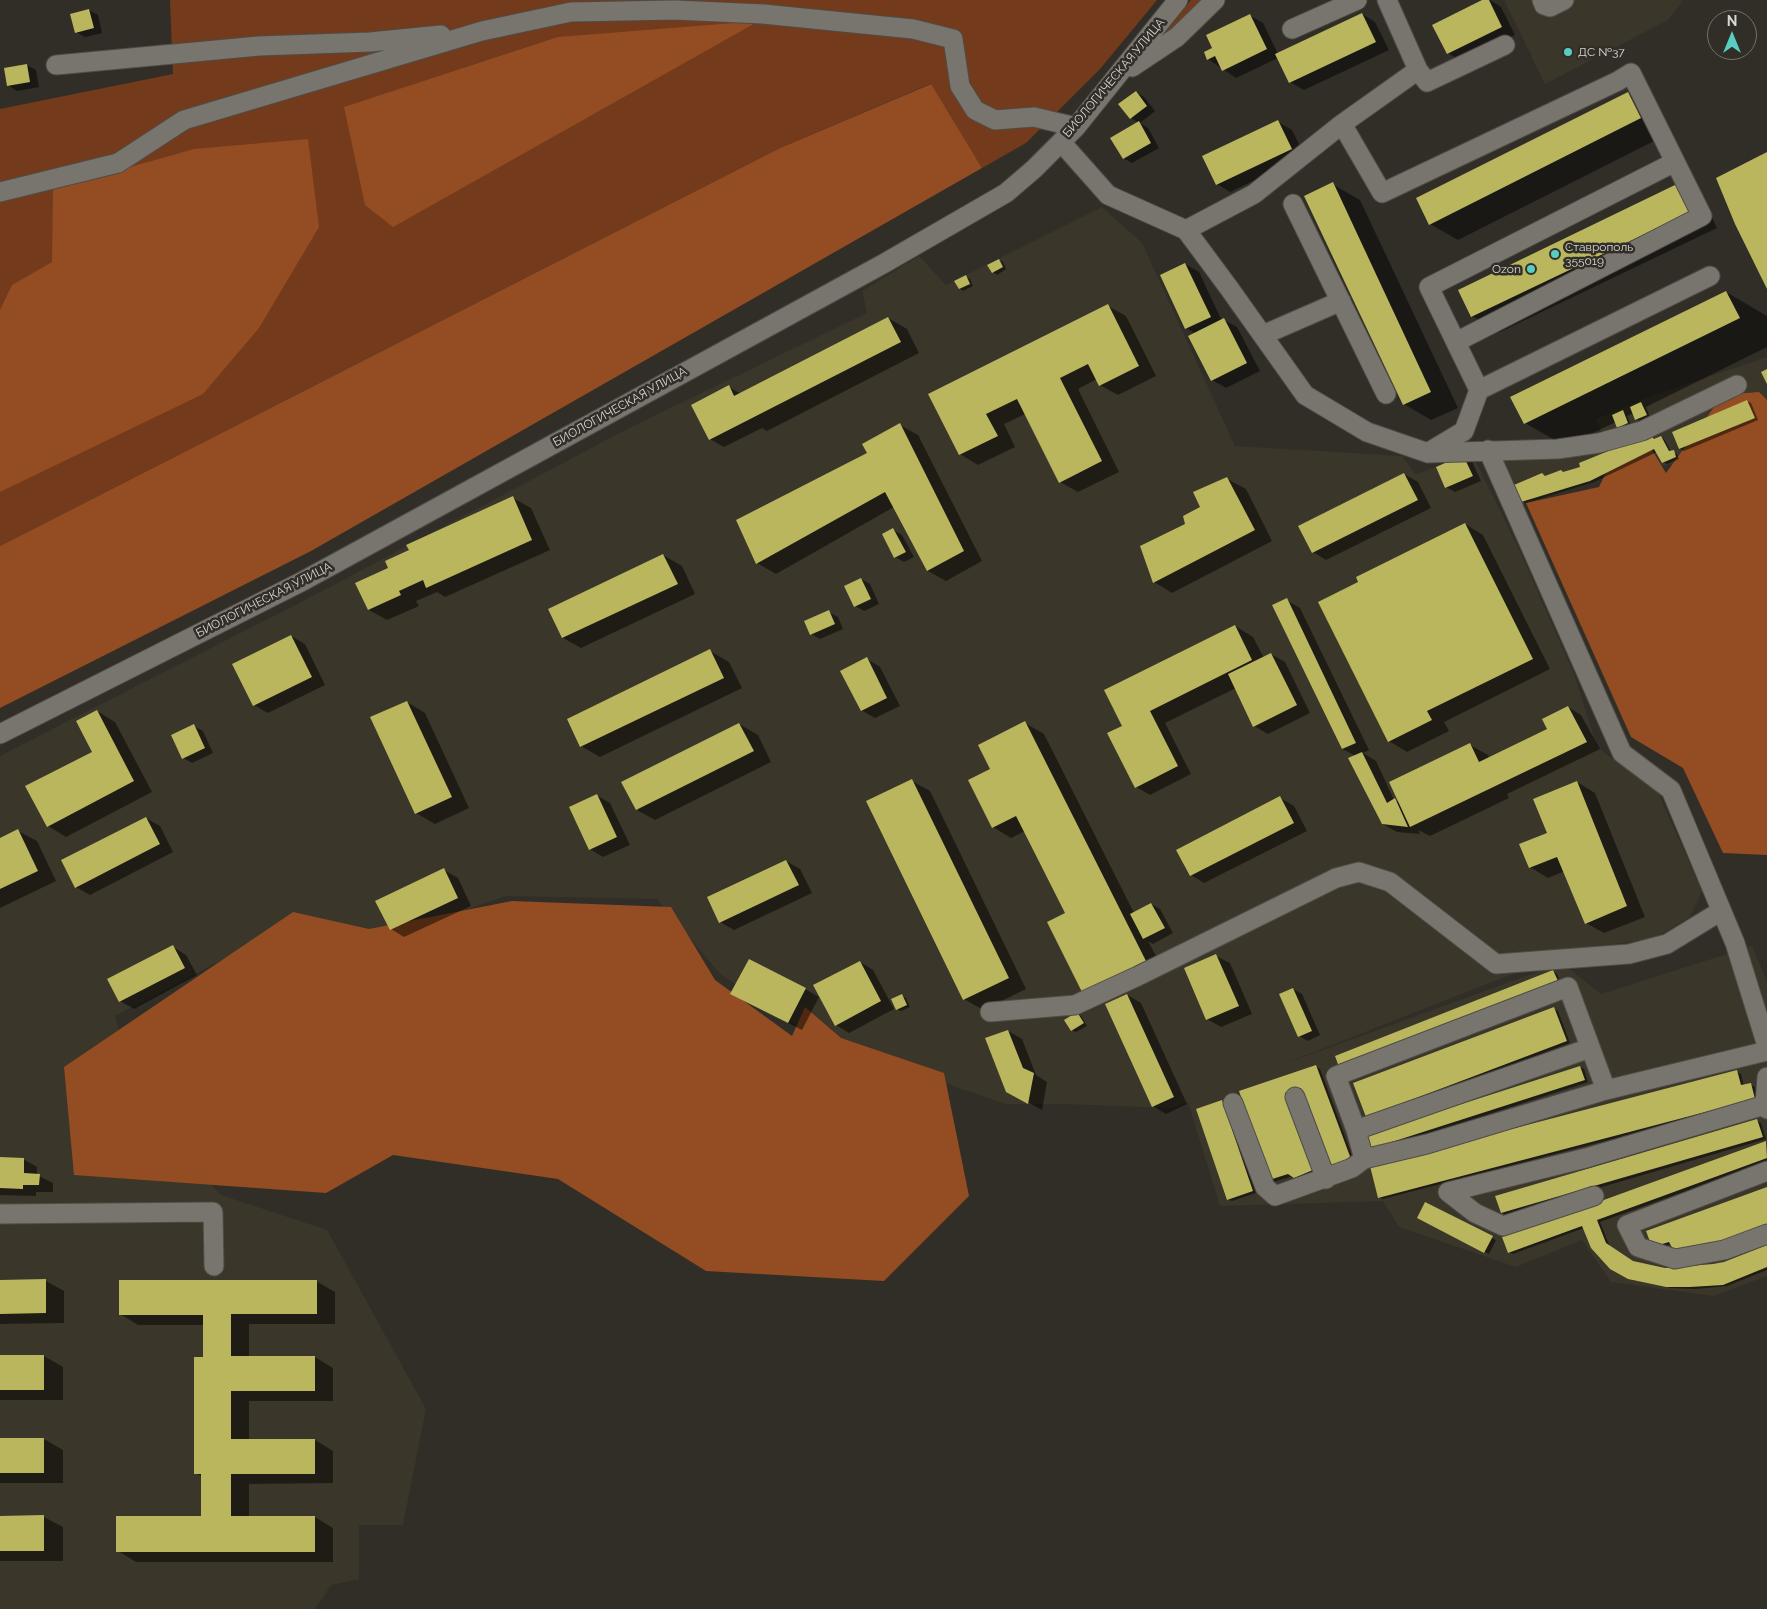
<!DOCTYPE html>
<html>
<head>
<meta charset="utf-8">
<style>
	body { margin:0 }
	#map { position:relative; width:1767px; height:1609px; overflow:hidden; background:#312e28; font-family:Raleway,sans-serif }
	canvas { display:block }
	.north { position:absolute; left:1707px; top:10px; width:50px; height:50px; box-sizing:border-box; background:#312e28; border:1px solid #74726c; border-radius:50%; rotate:0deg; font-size:14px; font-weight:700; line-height:20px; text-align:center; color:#d9d7d3 }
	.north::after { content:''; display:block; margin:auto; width:18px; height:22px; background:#57cec1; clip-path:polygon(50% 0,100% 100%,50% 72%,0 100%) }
</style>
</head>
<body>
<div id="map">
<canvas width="1767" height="1609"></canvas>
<div class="north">N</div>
</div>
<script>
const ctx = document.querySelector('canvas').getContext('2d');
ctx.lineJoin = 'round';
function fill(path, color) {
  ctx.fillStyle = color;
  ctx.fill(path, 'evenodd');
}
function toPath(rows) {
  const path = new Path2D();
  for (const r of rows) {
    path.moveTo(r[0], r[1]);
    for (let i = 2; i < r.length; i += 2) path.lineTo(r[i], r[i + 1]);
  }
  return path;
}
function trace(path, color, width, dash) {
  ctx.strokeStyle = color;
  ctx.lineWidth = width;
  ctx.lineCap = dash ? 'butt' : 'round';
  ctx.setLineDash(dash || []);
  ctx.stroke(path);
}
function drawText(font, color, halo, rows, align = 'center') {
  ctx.font = font + ' Raleway,sans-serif';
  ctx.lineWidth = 5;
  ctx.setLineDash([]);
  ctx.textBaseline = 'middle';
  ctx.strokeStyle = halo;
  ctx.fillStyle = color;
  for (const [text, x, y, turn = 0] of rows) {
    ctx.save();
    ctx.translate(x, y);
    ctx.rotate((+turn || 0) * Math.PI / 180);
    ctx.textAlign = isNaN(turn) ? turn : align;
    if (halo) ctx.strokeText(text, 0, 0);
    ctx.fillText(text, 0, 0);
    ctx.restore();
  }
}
fill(toPath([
	[1504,0,1682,0,1682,2,1668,20,1545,84],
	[1102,207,1142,243,1235,446,1402,456,1416,475,1463,455,1476,462,1518,547,1574,674,1597,747,1658,793,1702,891,1690,917,1654,938,1571,951,1281,1065,1562,963,1601,994,1752,946,1767,981,1767,1276,1714,1296,1611,1282,1582,1240,1516,1267,1399,1227,1383,1201,1220,1206,1188,1102,1171,1108,1064,1104,1005,1104,814,1037,720,974,657,899,506,896,370,943,298,920,115,1016,144,1112,221,1195,327,1230,426,1409,403,1525,359,1525,359,1579,331,1585,315,1609,0,1609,0,756,332,586,627,429,867,313,862,291,919,256,946,285],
	[1767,357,1767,418,1686,461,1658,467,1650,454,1588,484,1518,505,1496,458,1606,444,1596,419,1649,397]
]), '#3b362a');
fill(toPath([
	[170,0,1157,0,1100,69,1026,143,982,168,930,84,780,148,0,546,0,109,173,74],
	[1191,0,1208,0,1166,37,1165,33]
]), '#733b1b');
fill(toPath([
	[759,21,393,227,365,205,344,107,558,37],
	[931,84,982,168,311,551,0,708,0,546,780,148],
	[308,139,319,227,259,328,203,394,0,492,0,310,12,285,52,262,53,189,194,149],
	[1759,392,1767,400,1767,855,1723,853,1683,768,1631,737,1526,503,1599,487,1611,462,1647,442,1666,473,1723,395],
	[512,901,671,907,715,980,792,1036,805,1007,841,1038,944,1073,969,1196,884,1281,706,1271,558,1179,393,1155,326,1193,74,1175,64,1067,293,912,369,929]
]), '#944c22');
fill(toPath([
	[1485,0,1490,0,1501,7,1515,35,1461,61,1448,53],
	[89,10,98,15,102,33,85,37,76,32],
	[1362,14,1375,22,1389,50,1304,90,1290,82,1278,58,1236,78,1208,59,1214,49,1249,15,1263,23,1278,54],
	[27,65,36,70,39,87,17,91,9,86],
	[1136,92,1144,97,1155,111,1140,123,1148,128,1159,148,1132,163,1123,158,1139,123,1131,118],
	[1628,93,1655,109,1668,134,1458,240,1430,224],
	[1278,122,1292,130,1305,156,1230,192,1217,184],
	[1332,184,1360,200,1458,408,1431,420,1404,404],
	[1705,202,1717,228,1500,332,1472,316],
	[999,260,1003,262,1006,269,997,275,993,272],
	[1185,264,1199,272,1222,321,1224,320,1237,327,1260,371,1226,388,1212,380,1190,337,1196,334,1186,328],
	[966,277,970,279,973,286,963,291,959,288],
	[1726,292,1767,316,1767,347,1646,407,1650,417,1640,421,1636,419,1634,413,1627,416,1631,425,1622,429,1618,427,1616,422,1565,446,1525,423],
	[1108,306,1126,316,1156,376,1118,395,1100,385,1097,379,1078,389,1119,472,1078,492,1060,482,1025,414,1004,424,1015,447,978,465,960,454,930,395],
	[888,318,907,329,919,353,767,431,762,428,724,447,710,439,729,387,741,394],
	[1747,401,1751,403,1758,420,1684,451,1680,449,1673,432],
	[900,425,918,435,982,561,946,581,928,571,894,507,776,574,757,563,737,520,868,454],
	[1650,435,1656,440,1661,437,1665,440,1671,452,1677,454,1679,459,1667,464,1663,462,1657,452,1594,482,1526,503,1522,501,1546,477,1582,468],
	[1463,456,1472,461,1481,481,1455,492,1446,487],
	[1404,474,1418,482,1431,508,1326,560,1313,552],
	[1227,479,1246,489,1272,541,1172,593,1154,582,1186,525],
	[513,498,531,508,550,550,445,597,437,592,416,601,419,606,387,620,369,610,390,569],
	[1465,524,1483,535,1550,669,1444,722,1449,731,1407,752,1389,741,1360,582],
	[893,530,902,535,914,557,904,562,895,557],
	[663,555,682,566,695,594,581,648,563,638,549,609],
	[861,579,870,584,879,604,864,611,855,606],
	[1286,600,1300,608,1369,750,1363,753,1376,761,1394,800,1400,803,1470,745,1488,755,1490,759,1548,729,1568,707,1581,715,1600,749,1507,794,1509,798,1430,836,1418,830,1420,834,1397,832,1383,824,1356,756,1342,749],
	[829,612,838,617,843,629,820,639,811,634],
	[1235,626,1253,637,1264,658,1271,654,1285,662,1310,713,1268,734,1254,726,1236,688,1165,723,1191,774,1150,795,1136,787,1124,726],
	[291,636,305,644,325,685,268,713,254,705],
	[710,651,729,662,742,688,600,757,581,746],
	[867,659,880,667,900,706,875,718,861,710],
	[407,702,425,713,469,808,435,824,416,813],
	[97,711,115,722,152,792,66,837,48,826,94,752],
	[1025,723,1044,734,1134,913,1151,904,1160,909,1173,933,1153,944,1148,941,1164,971,1102,1002,1066,913,1025,831,1011,838,993,827,992,770],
	[739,724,758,735,771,762,655,820,637,810],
	[194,726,203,731,213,753,192,763,183,758],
	[912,781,930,791,1026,989,983,1010,964,999],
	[1577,782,1595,793,1645,917,1604,933,1586,923,1565,871,1548,878,1530,867],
	[596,795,610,803,630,845,603,857,590,849],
	[1280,798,1294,806,1307,831,1204,883,1191,875],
	[146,818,160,826,173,852,90,895,76,887],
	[18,831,37,841,56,881,0,908,0,839],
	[786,861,800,869,812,893,734,930,720,922,708,898],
	[444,870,458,878,471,906,404,937,391,929],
	[173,947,186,955,197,975,134,1009,120,1001],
	[1216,956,1230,963,1252,1014,1221,1027,1207,1019],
	[860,962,873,970,894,1009,849,1033,836,1025],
	[1553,971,1557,974,1561,983,1340,1066],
	[805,989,819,997,802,1030,745,1001],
	[1293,989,1302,994,1320,1035,1308,1041,1299,1036],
	[1127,995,1141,1003,1187,1104,1166,1114,1153,1106],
	[902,996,906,998,910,1007,901,1011,897,1009],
	[1554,1009,1558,1011,1570,1043,1371,1118,1367,1116],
	[1077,1014,1081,1016,1087,1026,1076,1032,1072,1030],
	[1008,1031,1022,1039,1036,1075,1047,1082,1042,1110,1020,1098],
	[1316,1067,1320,1069,1354,1161,1335,1170,1303,1090,1288,1095,1316,1172,1299,1180,1293,1176,1274,1182,1270,1179,1241,1092],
	[1580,1067,1584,1069,1588,1082,1375,1151,1371,1148],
	[1737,1072,1741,1074,1744,1086,1751,1085,1755,1087,1758,1101,1383,1199,1379,1197],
	[1222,1101,1226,1103,1256,1193,1232,1201,1228,1199],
	[1757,1121,1761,1123,1766,1139,1506,1215,1502,1213],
	[1766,1142,1767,1162,1600,1222,1610,1247,1633,1262,1665,1270,1724,1264,1767,1247,1767,1270,1727,1286,1695,1289,1671,1288,1633,1280,1611,1268,1584,1228,1513,1254,1509,1252],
	[0,1159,23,1159,37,1167,37,1175,53,1183,53,1192,36,1192,36,1196,0,1195],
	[1767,1188,1767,1227,1707,1249,1671,1244,1657,1249,1653,1246],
	[1425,1204,1496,1240,1489,1254,1418,1218],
	[0,1281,46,1281,64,1291,64,1323,0,1324],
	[316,1281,335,1292,335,1324,249,1324,249,1357,315,1357,333,1368,333,1401,249,1401,249,1440,315,1440,333,1451,333,1483,249,1484,249,1517,315,1517,333,1528,333,1562,136,1562,118,1551,202,1517,202,1477,196,1473,205,1358,205,1325,138,1325,120,1314],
	[0,1356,44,1356,63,1367,63,1400,0,1400],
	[0,1439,44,1439,63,1450,63,1483,0,1483],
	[0,1517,44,1517,63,1527,63,1561,0,1561]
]), '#0007');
fill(toPath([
	[1482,0,1489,0,1502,27,1447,54,1432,25],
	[89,9,94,28,75,33,70,14],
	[1362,13,1376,42,1289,83,1275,54],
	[1250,14,1267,49,1222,71,1215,56,1207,60,1204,52,1212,48,1206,35],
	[27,64,30,82,7,86,4,68],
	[1136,91,1147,106,1130,119,1118,104],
	[1628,92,1641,118,1429,225,1416,198],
	[1278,120,1292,149,1216,185,1202,156],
	[1139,121,1151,143,1123,159,1110,138],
	[1767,152,1767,289,1735,224,1716,178],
	[1333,182,1431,392,1403,405,1304,196],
	[1677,184,1691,212,1471,317,1458,290],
	[999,259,1003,267,992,273,987,265],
	[1185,263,1211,317,1185,329,1160,275],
	[966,275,970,284,959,289,954,281],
	[1726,291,1740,318,1524,424,1510,397],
	[1108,304,1139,366,1099,386,1088,364,1060,378,1102,461,1059,483,1017,399,986,414,998,436,959,455,928,394],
	[888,317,901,342,709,440,691,405,729,385,734,396],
	[1224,318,1247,363,1211,381,1188,336],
	[1767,369,1767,384,1761,372],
	[1747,400,1755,418,1679,449,1672,432],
	[1641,402,1647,415,1635,420,1630,407],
	[1623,410,1628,423,1617,428,1612,415],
	[900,423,964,551,927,571,885,492,756,564,736,520,867,453,862,444],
	[1650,434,1654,439,1661,436,1669,451,1674,450,1676,457,1662,463,1654,449,1590,481,1521,502,1514,485,1542,473,1545,476,1561,470,1563,472,1580,467,1579,463],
	[1463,455,1473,476,1445,488,1436,467],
	[1404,473,1418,500,1312,553,1298,526],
	[1227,477,1255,530,1153,583,1140,546,1185,524,1183,516,1200,507,1193,492],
	[513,496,532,540,426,588,423,580,399,591,401,595,368,610,355,583,388,568,385,561,409,550,406,545],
	[1465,523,1533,659,1427,711,1432,720,1388,742,1318,602,1358,582,1356,577],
	[893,528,906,552,894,558,882,534],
	[663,554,678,584,562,638,548,609],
	[861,578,871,599,854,607,844,586],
	[1287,598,1356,743,1342,749,1272,605],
	[829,610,835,624,810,635,804,621],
	[1235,625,1252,660,1150,711,1178,766,1135,788,1107,733,1122,726,1104,690],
	[291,635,312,677,253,706,232,664],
	[710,649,724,678,580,747,567,719],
	[1271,653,1297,705,1253,727,1228,674],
	[867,657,887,698,861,711,840,671],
	[407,701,452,797,415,814,370,717],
	[1568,706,1587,742,1410,827,1389,782,1470,743,1479,762,1547,729,1542,719],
	[97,710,134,781,47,827,25,786,92,752,76,721],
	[1025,721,1146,961,1082,992,1047,922,1065,913,1016,816,992,828,968,780,990,769,978,745],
	[739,723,754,751,636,810,621,782],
	[194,724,205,748,182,759,171,735],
	[1362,752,1387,803,1395,798,1408,827,1382,824,1348,758],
	[912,779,1009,978,963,1000,866,801],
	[1577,781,1627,906,1585,924,1557,857,1529,868,1519,844,1547,833,1533,799],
	[597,794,617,837,589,850,569,807],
	[1280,796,1294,823,1190,876,1176,850],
	[146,817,160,844,75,888,61,860],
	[18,829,38,871,0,889,0,838],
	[786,860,799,885,719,923,707,897],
	[444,868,458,898,390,930,375,901],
	[1151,903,1165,928,1143,939,1130,914],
	[173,945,185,968,119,1002,107,979],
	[1216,954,1239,1006,1206,1020,1184,968],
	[749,959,806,988,788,1023,730,994],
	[860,961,881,1001,835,1026,813,985],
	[1553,970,1558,981,1339,1067,1335,1056],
	[1293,988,1312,1031,1298,1037,1279,994],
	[902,994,907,1005,896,1010,891,999],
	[1127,994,1174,1097,1152,1107,1105,1004],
	[1554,1007,1567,1041,1366,1117,1353,1083],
	[1077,1012,1084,1023,1071,1031,1064,1020],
	[1008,1030,1023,1068,1034,1073,1028,1104,1006,1092,985,1038],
	[1316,1065,1351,1159,1330,1168,1301,1088,1285,1093,1313,1170,1294,1178,1288,1174,1269,1180,1239,1091],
	[1580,1066,1585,1080,1370,1149,1365,1135],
	[1737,1070,1741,1085,1751,1083,1755,1099,1378,1198,1370,1166],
	[1222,1100,1253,1191,1227,1200,1196,1109],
	[1757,1119,1763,1137,1501,1213,1495,1196],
	[1766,1141,1767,1158,1597,1220,1606,1243,1633,1261,1665,1268,1713,1264,1724,1262,1767,1245,1767,1267,1723,1285,1690,1287,1666,1287,1628,1279,1610,1269,1591,1248,1582,1226,1508,1253,1502,1237],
	[0,1157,24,1158,24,1173,40,1174,39,1185,23,1185,23,1189,0,1188],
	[1767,1187,1767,1224,1703,1247,1674,1251,1669,1242,1652,1247,1646,1231],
	[1425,1202,1493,1236,1484,1253,1417,1218],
	[46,1279,46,1313,0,1314,0,1280],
	[119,1280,317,1280,317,1314,231,1314,231,1356,315,1356,315,1391,231,1391,231,1439,315,1439,315,1474,231,1474,231,1516,315,1516,315,1552,116,1552,116,1516,201,1516,201,1474,194,1474,194,1357,203,1357,203,1315,119,1315],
	[0,1355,44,1355,44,1390,0,1390],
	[0,1438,44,1438,44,1473,0,1473],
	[44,1515,44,1551,0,1551,0,1516]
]), '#b9b65e');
const minor = toPath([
	[1542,0,1544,5,1550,7,1564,0],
	[1292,29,1357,0],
	[56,65,259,46,370,42,441,35],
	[1132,67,1177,37,1215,0],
	[1418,70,1427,82,1505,45],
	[1342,124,1418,70,1387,0],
	[1061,142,1108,195,1186,230,1229,288,1305,395,1367,432,1428,453,1558,449,1599,443,1642,431,1737,385],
	[0,192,118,163,184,120,482,31,571,12,675,10,763,14,913,29,953,39,960,86,975,110,995,120,1034,117,1076,127],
	[1293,204,1386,394],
	[1186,230,1254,194,1342,124,1382,193,1618,81,1631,73,1702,216,1456,342],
	[1263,335,1341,301],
	[1479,390,1429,287,1675,162],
	[1488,450,1622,753,1671,790,1735,943,1767,1046],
	[1429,452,1464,431,1479,390,1710,276],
	[0,734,301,582,883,264,1006,193,1034,169,1076,127,1178,0],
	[990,1012,1075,1005,1138,976,1336,878,1359,872,1390,882,1496,964,1629,954,1667,944,1721,911],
	[1767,1077,1765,1105,1767,1109],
	[1295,1097,1326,1179],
	[1233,1103,1265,1187,1275,1196,1352,1168,1364,1159,1427,1144,1606,1090,1767,1051],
	[1356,1130,1590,1048],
	[1364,1159,1356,1130,1336,1076,1568,987,1606,1090],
	[1767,1171,1627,1225,1638,1247,1675,1259,1724,1250,1767,1234],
	[1594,1196,1503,1226,1475,1213,1448,1192,1586,1158,1765,1105],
	[0,1214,213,1212,214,1266]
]);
trace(minor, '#4f4c47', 21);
trace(minor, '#78756e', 19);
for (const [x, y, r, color] of [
	[1568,52,5,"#57cec1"],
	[1555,254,5,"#57cec1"],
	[1531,269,5,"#57cec1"]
]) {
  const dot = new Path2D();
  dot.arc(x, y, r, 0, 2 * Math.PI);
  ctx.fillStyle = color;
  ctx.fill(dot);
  trace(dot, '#312e28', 2);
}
drawText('12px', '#d9d7d3', '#312e28', [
	["ДС №37",1578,52],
	["Ставрополь",1565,247],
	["355019",1565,261],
	["Ozon",1521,269,"right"]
], 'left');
drawText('12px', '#d9d7d3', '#312e28', [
	["БИОЛОГИЧЕСКАЯ УЛИЦА",1114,78,-50],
	["БИОЛОГИЧЕСКАЯ УЛИЦА",620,407,-29],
	["БИОЛОГИЧЕСКАЯ УЛИЦА",264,600,-27]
]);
</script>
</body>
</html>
